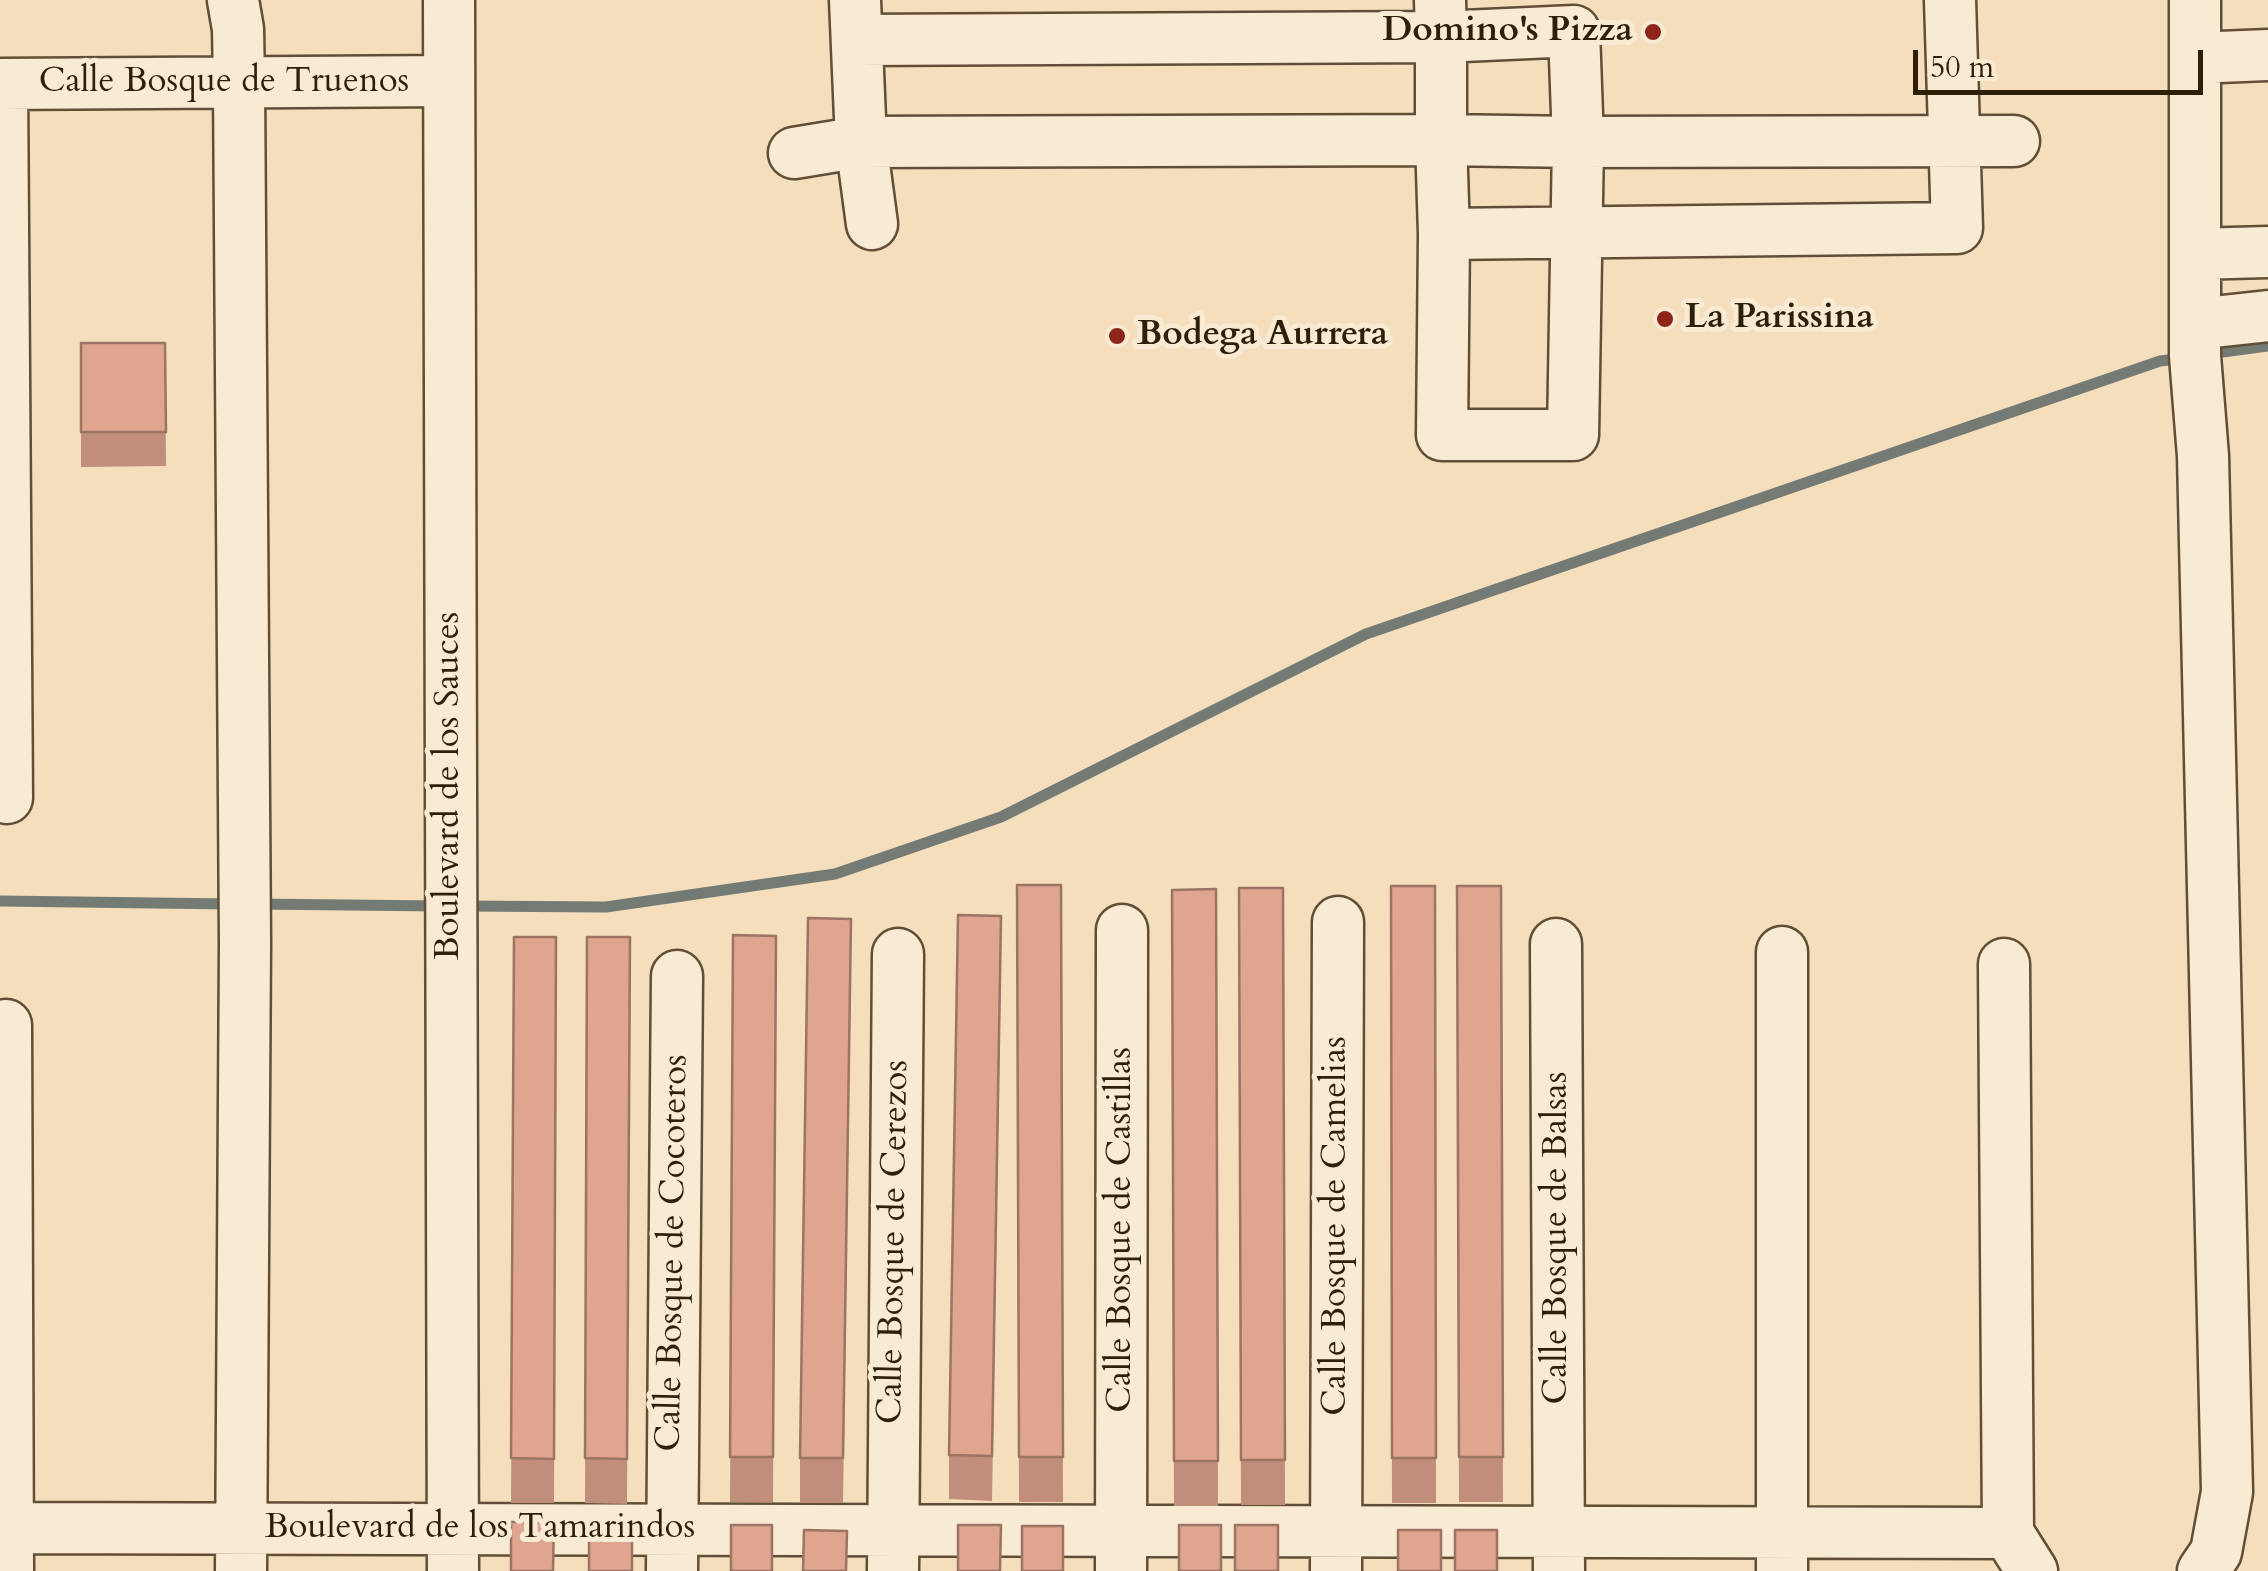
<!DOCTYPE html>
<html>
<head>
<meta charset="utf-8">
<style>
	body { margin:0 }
	#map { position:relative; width:2268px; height:1571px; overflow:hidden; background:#f4debc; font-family:Cardo,serif }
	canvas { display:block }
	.scale { position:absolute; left:1913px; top:50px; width:290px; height:45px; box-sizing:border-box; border:5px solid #2e1f09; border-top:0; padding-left:12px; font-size:30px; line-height:35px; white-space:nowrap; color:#2e1f09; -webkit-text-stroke:8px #f8ead3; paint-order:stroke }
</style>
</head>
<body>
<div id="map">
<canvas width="2268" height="1571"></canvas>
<div class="scale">50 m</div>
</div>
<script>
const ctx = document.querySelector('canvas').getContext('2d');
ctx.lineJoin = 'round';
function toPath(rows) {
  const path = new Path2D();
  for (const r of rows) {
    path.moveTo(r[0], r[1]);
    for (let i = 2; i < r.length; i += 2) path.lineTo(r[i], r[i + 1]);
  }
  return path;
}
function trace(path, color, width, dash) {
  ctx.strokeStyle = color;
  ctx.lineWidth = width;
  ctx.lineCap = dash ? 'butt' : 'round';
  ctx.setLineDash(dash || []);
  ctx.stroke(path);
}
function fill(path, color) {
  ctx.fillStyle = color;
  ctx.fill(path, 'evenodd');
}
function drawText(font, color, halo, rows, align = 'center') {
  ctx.font = font + ' Cardo,serif';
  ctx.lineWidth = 10;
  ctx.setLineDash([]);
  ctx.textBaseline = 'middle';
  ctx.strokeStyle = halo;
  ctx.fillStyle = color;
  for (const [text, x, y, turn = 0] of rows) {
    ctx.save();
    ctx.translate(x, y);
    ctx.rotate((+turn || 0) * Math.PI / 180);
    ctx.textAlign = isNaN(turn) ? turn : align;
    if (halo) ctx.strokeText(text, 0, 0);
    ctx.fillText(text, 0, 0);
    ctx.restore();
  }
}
trace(toPath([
	[2208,354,2268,346],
	[0,901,231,904],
	[254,904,441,906],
	[464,906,606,907,835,874,1001,817,1366,634,2160,361,2185,358]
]), '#737b74', 11);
const minor = toPath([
	[233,0,238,29,239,83,245,943,241,1571],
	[449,0,453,1571],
	[855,0,861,142,872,224],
	[2195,0,2195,356,2203,456,2227,1492,2216,1552,2203,1571],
	[858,40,1441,37,1440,0],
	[2195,58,2268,55],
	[0,84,449,81],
	[2,84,7,798],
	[794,153,861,142,1441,140,1578,142,1573,435,1442,435,1444,234,1441,140,1441,37,1574,31,1578,142,2014,141],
	[1444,234,1957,228,1950,0],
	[2195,254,2268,252],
	[2195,324,2268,316],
	[1556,944,1559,1571],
	[1782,952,1782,1571],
	[2004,964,2008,1533],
	[6,1025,8,1571],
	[0,1528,2008,1533,2032,1571],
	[672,1571,677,976],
	[893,1571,898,954],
	[1121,1571,1122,930],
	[1336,1571,1338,922]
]);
trace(minor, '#604f36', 55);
trace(minor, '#f8ead3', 50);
fill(toPath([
	[81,343,165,343,166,466,81,467],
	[1017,885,1061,885,1063,1502,1019,1502],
	[1391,886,1435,886,1436,1503,1392,1503],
	[1457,886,1501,886,1503,1502,1459,1502],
	[1239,888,1283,888,1285,1505,1241,1505],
	[1216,889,1218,1506,1174,1506,1172,890],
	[733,935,776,936,773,1502,730,1502],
	[514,937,556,937,554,1503,511,1503],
	[587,937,630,937,627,1504,585,1503],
	[1001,961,992,1501,949,1499,949,1455],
	[851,964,843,1503,800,1503,800,1458]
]), '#c08e7a');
const building = toPath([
	[81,343,165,343,166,432,81,432,81,343],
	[1017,885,1061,885,1063,1457,1019,1457,1017,885],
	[1391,886,1435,886,1436,1458,1392,1458,1391,886],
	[1457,886,1501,886,1503,1457,1459,1457,1457,886],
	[1239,888,1283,888,1285,1460,1241,1460,1239,888],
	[1216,889,1218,1461,1174,1461,1172,890,1216,889],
	[958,915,1001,916,992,1456,949,1455,958,915],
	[808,918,851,919,843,1458,800,1458,808,918],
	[733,935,776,936,773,1457,730,1457,733,935],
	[514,937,556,937,554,1459,511,1458,514,937],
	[587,937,630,937,627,1459,585,1458,587,937],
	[511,1522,554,1522,553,1571,511,1571,511,1522],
	[589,1523,632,1524,632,1571,589,1571,589,1523],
	[731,1525,772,1525,772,1571,731,1571,731,1525],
	[958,1525,1001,1525,1000,1571,958,1571,958,1525],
	[1179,1525,1221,1525,1221,1571,1179,1571,1179,1525],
	[1235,1525,1278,1525,1278,1571,1235,1571,1235,1525],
	[1022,1526,1063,1526,1063,1571,1022,1571,1022,1526],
	[804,1530,847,1531,846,1571,803,1571,804,1530],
	[1398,1530,1441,1530,1441,1571,1398,1571,1398,1530],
	[1455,1530,1497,1530,1497,1571,1455,1571,1455,1530]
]);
fill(building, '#dfa58e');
trace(building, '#9c7463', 2.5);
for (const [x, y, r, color] of [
	[1653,32,10,"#8f2418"],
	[1665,319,10,"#8f2418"],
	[1117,336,10,"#8f2418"]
]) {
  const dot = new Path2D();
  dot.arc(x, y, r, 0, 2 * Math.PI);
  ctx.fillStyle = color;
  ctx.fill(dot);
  trace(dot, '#f8ead3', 4);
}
drawText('bold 35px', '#2e1f09', '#f8ead3', [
	["Domino's Pizza",1633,32,"right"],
	["La Parissina",1685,319],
	["Bodega Aurrera",1137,336]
], 'left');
drawText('35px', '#2e1f09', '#f8ead3', [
	["Calle Bosque de Truenos",224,83],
	["Boulevard de los Sauces",450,786,-90],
	["Calle Bosque de Camelias",1337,1226,-90],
	["Calle Bosque de Castillas",1122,1230,-90],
	["Calle Bosque de Balsas",1558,1238,-90],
	["Calle Bosque de Cerezos",895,1242,-89],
	["Calle Bosque de Cocoteros",674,1253,-89],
	["Boulevard de los Tamarindos",480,1529]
]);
</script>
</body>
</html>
